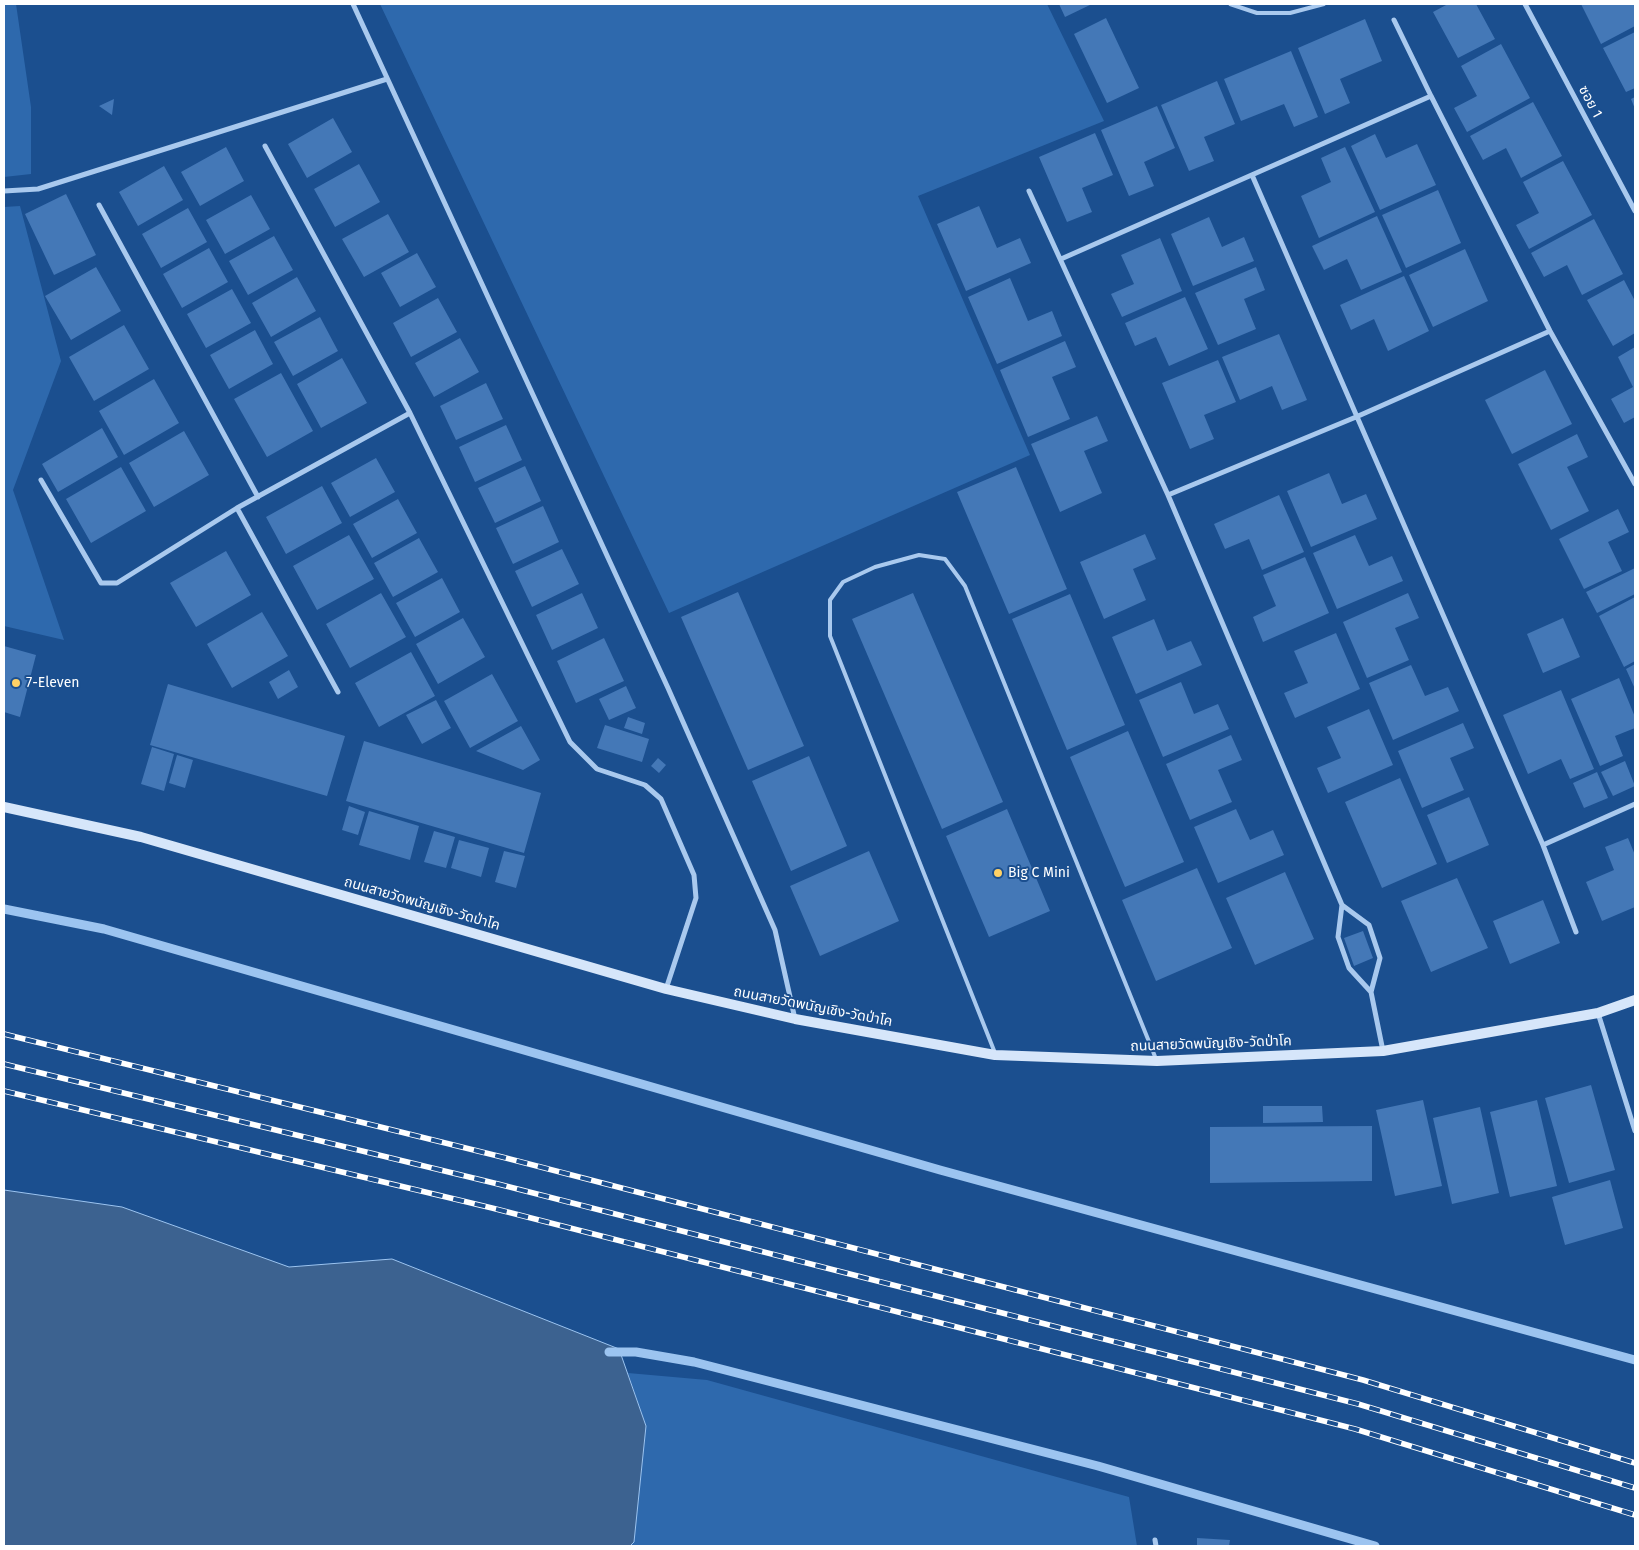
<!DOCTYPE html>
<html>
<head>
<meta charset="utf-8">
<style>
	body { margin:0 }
	#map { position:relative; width:1639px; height:1550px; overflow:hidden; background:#1b4f8f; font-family:"Fira Sans",sans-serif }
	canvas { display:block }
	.frame { position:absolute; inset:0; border:5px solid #fff; pointer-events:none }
</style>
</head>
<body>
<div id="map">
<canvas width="1639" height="1550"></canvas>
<div class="frame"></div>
</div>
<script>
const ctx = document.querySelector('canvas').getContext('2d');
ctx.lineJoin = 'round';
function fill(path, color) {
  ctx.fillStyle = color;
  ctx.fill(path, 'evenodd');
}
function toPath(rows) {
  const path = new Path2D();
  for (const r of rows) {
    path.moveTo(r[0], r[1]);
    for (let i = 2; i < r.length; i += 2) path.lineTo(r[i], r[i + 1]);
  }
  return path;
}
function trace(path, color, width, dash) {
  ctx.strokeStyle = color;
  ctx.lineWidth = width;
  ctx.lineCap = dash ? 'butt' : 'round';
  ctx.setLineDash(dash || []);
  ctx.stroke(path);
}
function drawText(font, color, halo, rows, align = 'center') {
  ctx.font = font + ' "Fira Sans","Noto Sans Thai",sans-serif';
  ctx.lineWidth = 4;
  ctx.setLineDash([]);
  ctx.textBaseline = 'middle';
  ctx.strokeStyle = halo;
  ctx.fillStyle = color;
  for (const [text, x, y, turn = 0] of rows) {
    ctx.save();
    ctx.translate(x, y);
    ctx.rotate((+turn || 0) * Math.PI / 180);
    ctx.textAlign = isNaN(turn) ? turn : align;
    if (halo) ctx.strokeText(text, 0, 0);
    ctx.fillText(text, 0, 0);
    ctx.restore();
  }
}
fill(toPath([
	[4,4,16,4,31,107,31,174,4,177],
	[380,4,1047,4,1104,121,918,196,1030,455,669,613],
	[20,206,61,361,13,490,64,640,4,626,4,207],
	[628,1373,707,1380,1129,1497,1137,1546,630,1546,634,1541,646,1426]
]), '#2e69ad');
const water = toPath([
	[4,1190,122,1207,289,1267,392,1259,619,1349,646,1426,634,1542,630,1546,4,1546,4,1190]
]);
fill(water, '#3c6290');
trace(water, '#9cc4f0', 1);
trace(toPath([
	[4,909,104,929,940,1170,1635,1360],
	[609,1352,636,1352,694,1362,1098,1466,1375,1546]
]), '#9cc4f0', 9);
fill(toPath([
	[1059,4,1092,4,1065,17],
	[1448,4,1476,4,1495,39,1458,58,1433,12],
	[1581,4,1635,4,1635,26,1601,44],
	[1106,18,1139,88,1107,103,1074,34],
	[1365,19,1382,61,1340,79,1350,103,1325,114,1298,48],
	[1635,32,1635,88,1626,92,1603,48],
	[1501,44,1530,98,1467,132,1454,108,1477,96,1461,66],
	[1291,51,1318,117,1294,127,1284,104,1241,121,1224,79],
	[1217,81,1235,124,1204,137,1214,161,1189,171,1161,105],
	[1635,97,1635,109,1631,99],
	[114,99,112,115,99,106],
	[1533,102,1562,156,1521,178,1506,148,1483,160,1470,136],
	[1157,106,1175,148,1144,162,1154,186,1129,196,1101,130],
	[333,118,352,152,307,178,288,144],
	[1095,133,1113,175,1082,188,1092,212,1067,222,1039,157],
	[1375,134,1386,158,1417,144,1436,185,1380,210,1351,146],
	[226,147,244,181,200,206,181,172],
	[1345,147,1375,212,1319,238,1301,196,1331,182,1321,158],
	[1563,161,1592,215,1529,249,1516,225,1539,213,1523,182],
	[359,164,380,202,335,227,314,189],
	[164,166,183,200,138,226,119,192],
	[1438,190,1461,243,1406,268,1382,215],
	[66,194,96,255,54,275,25,214],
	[251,195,270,229,225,254,206,220],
	[979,206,997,248,1020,238,1031,263,966,291,937,224],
	[188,208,207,242,161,268,142,234],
	[388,214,409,252,364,277,342,239],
	[1377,216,1402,272,1361,290,1347,259,1324,270,1312,246],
	[1209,217,1222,247,1244,237,1254,261,1193,286,1171,234],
	[1594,219,1623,274,1582,295,1567,265,1544,277,1531,253],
	[274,236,293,270,248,295,229,261],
	[1160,238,1182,291,1122,317,1111,294,1134,284,1121,255],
	[209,248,228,282,182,308,163,274],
	[1465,249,1488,301,1433,327,1409,275],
	[417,253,436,287,400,307,381,273],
	[96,267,121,311,71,340,45,296],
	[1256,267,1265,290,1244,299,1256,329,1218,345,1195,293],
	[1404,276,1429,331,1388,351,1374,319,1351,330,1340,305],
	[297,277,316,311,271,337,252,303],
	[1010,278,1028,321,1052,311,1062,336,997,364,968,297],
	[1624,280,1635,301,1635,333,1613,346,1587,300],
	[232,289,251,323,206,348,187,314],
	[1185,297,1208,349,1169,366,1156,337,1135,346,1125,323],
	[438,298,457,332,411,357,393,323],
	[320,317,338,351,293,376,274,342],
	[124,325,149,369,94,401,69,357],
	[255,330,273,364,229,389,210,355],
	[1279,334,1307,400,1282,410,1272,386,1240,400,1222,357],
	[460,338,479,372,434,397,415,363],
	[1065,341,1076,367,1052,377,1070,419,1028,437,1000,370],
	[1635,347,1635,417,1624,423,1611,399,1633,387,1618,357],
	[342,358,367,403,321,428,297,384],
	[1218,360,1236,402,1204,415,1214,439,1190,449,1162,383],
	[1545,370,1572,424,1512,454,1485,400],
	[281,373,313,431,267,457,234,399],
	[154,379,179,423,124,455,99,411],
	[486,383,503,419,456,440,440,406],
	[1097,416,1108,441,1084,451,1102,493,1060,512,1031,444],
	[506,425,522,460,475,482,459,447],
	[102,428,118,457,58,492,42,464],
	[184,431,209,475,154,507,129,463],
	[1577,434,1588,457,1567,467,1589,511,1551,530,1518,464],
	[376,458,395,492,350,517,331,483],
	[525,466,541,501,495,523,478,488],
	[121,467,146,511,91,543,66,499],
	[1016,467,1067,589,1009,614,957,492],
	[1329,473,1342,504,1366,494,1377,519,1311,547,1287,491],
	[322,486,342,523,286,554,266,517],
	[1279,495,1304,552,1262,570,1249,539,1225,549,1214,524],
	[398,499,417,533,372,558,353,524],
	[543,506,559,542,513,564,496,528],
	[1618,509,1629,532,1608,542,1622,571,1584,589,1559,539],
	[1145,534,1156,559,1133,569,1146,600,1104,619,1080,562],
	[349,535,374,579,317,610,293,566],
	[1355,535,1369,566,1392,556,1403,581,1337,609,1313,553],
	[419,538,438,572,393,597,374,563],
	[562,549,579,584,532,607,515,571],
	[226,551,251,595,196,627,170,583],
	[1305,557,1329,613,1263,642,1253,617,1276,606,1263,575],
	[1635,568,1635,594,1597,613,1586,592],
	[442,578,460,612,415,637,396,603],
	[738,592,804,746,748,770,681,617],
	[381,593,406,637,350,668,326,624],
	[582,593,598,628,552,650,536,615],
	[913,593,1003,802,942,829,852,619],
	[1408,593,1419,618,1395,628,1409,660,1367,678,1343,622],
	[1070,594,1125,725,1067,750,1012,619],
	[1635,597,1635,661,1624,667,1599,616],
	[262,612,288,656,232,688,207,644],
	[463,618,485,657,438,684,416,644],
	[1563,618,1580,657,1543,673,1527,634],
	[1154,619,1167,651,1191,641,1202,665,1136,694,1112,637],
	[1336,633,1360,689,1295,718,1284,693,1308,683,1294,651],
	[604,638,624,681,576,703,557,661],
	[4,646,36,655,20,717,4,712],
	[411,652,435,696,379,727,355,683],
	[1635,664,1635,689,1626,669],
	[1411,665,1425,696,1448,687,1459,711,1393,740,1369,683],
	[289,670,298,687,278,699,269,682],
	[492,674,518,721,470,748,444,701],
	[1619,678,1635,717,1635,728,1615,736,1623,756,1600,766,1571,699],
	[1181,682,1194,714,1218,704,1229,729,1163,757,1139,700],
	[168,684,345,736,327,796,150,745],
	[626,686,636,708,609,720,599,699],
	[1561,690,1594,769,1570,779,1561,759,1528,774,1503,715],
	[436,700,451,728,422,744,406,715],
	[1369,709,1393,765,1328,793,1317,768,1341,758,1327,727],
	[628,717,645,723,642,734,624,728],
	[1463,723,1474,748,1450,758,1464,790,1422,808,1398,751],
	[605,725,649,739,642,762,597,748],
	[521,726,540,760,523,770,476,751],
	[1128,731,1184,862,1125,887,1070,757],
	[1231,735,1242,760,1218,770,1232,802,1190,820,1166,764],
	[364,741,541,793,524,853,346,801],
	[152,747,174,754,164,791,141,784],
	[177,755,193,760,185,788,169,783],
	[809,756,847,846,791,871,752,781],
	[658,758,666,765,659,773,651,766],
	[1625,761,1635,786,1613,796,1601,772],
	[1597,772,1608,798,1584,808,1573,783],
	[1400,778,1437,864,1382,888,1345,802],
	[1469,797,1489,845,1447,863,1427,815],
	[349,806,365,812,358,835,342,830],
	[1007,809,1050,911,989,937,946,836],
	[1236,809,1250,840,1273,830,1284,855,1218,883,1194,827],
	[369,811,419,826,410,860,359,845],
	[434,831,455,837,446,868,424,862],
	[1628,838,1635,855,1635,907,1602,921,1586,882,1614,870,1605,847],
	[459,840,489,848,481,877,451,868],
	[504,851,525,856,516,888,495,882],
	[869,851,899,921,820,956,790,886],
	[1197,868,1232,948,1156,981,1122,900],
	[1285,872,1314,939,1255,965,1226,898],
	[1457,878,1488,948,1431,972,1401,901],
	[1543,900,1560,943,1510,964,1493,921],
	[1363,931,1373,958,1354,966,1344,938],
	[1591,1085,1615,1170,1569,1183,1545,1098],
	[1423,1100,1442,1186,1395,1196,1376,1110],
	[1537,1100,1557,1186,1510,1197,1490,1112],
	[1263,1106,1322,1106,1323,1122,1263,1123],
	[1480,1107,1499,1193,1452,1204,1433,1118],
	[1372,1126,1372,1181,1210,1183,1210,1127],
	[1610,1180,1623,1228,1565,1245,1552,1197],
	[1197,1538,1230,1540,1229,1546,1197,1546]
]), '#4478b7');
trace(toPath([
	[1230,4,1257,13,1290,13,1324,4],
	[995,1053,830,636,830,600,843,582,875,567,919,555,945,559,965,586,1156,1059]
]), '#a9c9ee', 4);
trace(toPath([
	[353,4,668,688,775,930,795,1019],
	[1525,4,1635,211],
	[1394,20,1431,96],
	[265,146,410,413,570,742,597,769,645,785,661,799,694,875,696,898,666,989],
	[1252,175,1543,845,1576,932],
	[4,191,38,189,387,79],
	[1029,191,1168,495,1342,905,1338,937,1349,968,1371,992],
	[99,205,258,497],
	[1061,259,1431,96,1550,331,1635,484],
	[41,480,101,583,117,583,237,508,410,413],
	[1168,495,1356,417,1550,331],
	[237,508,338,692],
	[1543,845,1635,804],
	[1342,905,1369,925,1380,958,1371,992,1383,1051],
	[1598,1013,1635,1131],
	[1155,1540,1156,1546]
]), '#a9c9ee', 5);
trace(toPath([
	[4,807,141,837,666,989,795,1019,995,1055,1157,1061,1383,1051,1598,1013,1635,1000]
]), '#d6e6fa', 10);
const rail = toPath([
	[4,1034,502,1157,1363,1380,1635,1463],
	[4,1064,498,1184,1358,1404,1635,1488],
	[4,1091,492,1208,1355,1429,1635,1515]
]);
trace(rail, '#fff', 5.5);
trace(rail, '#1b4f8f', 4, [11]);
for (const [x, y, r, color] of [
	[16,683,5,"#ffd166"],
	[998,873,5,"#ffd166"]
]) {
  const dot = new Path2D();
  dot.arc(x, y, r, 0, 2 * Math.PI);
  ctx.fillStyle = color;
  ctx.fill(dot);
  trace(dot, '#1b4f8f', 2);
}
drawText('14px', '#fff', '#1b4f8f', [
	["ซอย 1",1590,102,62],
	["ถนนสายวัดพนัญเชิง-วัดป่าโค",422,904,16],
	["ถนนสายวัดพนัญเชิง-วัดป่าโค",813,1007,11],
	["ถนนสายวัดพนัญเชิง-วัดป่าโค",1211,1044,-2]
]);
drawText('14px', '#fff', '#1b4f8f', [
	["7-Eleven",26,683],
	["Big C Mini",1008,873]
], 'left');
</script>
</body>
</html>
